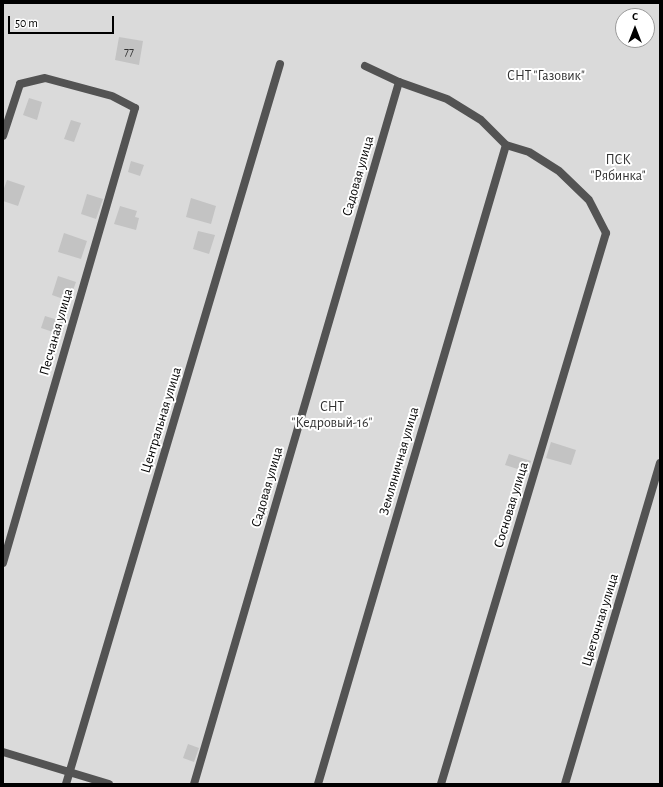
<!DOCTYPE html>
<html>
<head>
<meta charset="utf-8">
<style>
	body { margin:0 }
	#map { position:relative; width:663px; height:787px; overflow:hidden; background:#fff; font-family:"Alegreya Sans",sans-serif }
	canvas { display:block }
	.frame { position:absolute; inset:0; border:4px solid #000; pointer-events:none }
	.north { position:absolute; left:615px; top:8px; width:40px; height:40px; box-sizing:border-box; background:#fff; border:1px solid #999; border-radius:50%; rotate:0deg; font-size:11px; font-weight:700; line-height:16px; text-align:center; color:#000 }
	.north::after { content:''; display:block; margin:auto; width:14px; height:18px; background:#000; clip-path:polygon(50% 0,100% 100%,50% 72%,0 100%) }
	.scale { position:absolute; left:8px; top:16px; width:106px; height:18px; box-sizing:border-box; border:2px solid #000; border-top:0; padding-left:5px; font-size:12px; line-height:14px; white-space:nowrap; color:#000; -webkit-text-stroke:3px #fff; paint-order:stroke }
</style>
</head>
<body>
<div id="map">
<canvas width="663" height="787"></canvas>
<div class="frame"></div>
<div class="north">С</div>
<div class="scale">50 m</div>
</div>
<script>
const ctx = document.querySelector('canvas').getContext('2d');
ctx.lineJoin = 'round';
function fill(path, color) {
  ctx.fillStyle = color;
  ctx.fill(path, 'evenodd');
}
function toPath(rows) {
  const path = new Path2D();
  for (const r of rows) {
    path.moveTo(r[0], r[1]);
    for (let i = 2; i < r.length; i += 2) path.lineTo(r[i], r[i + 1]);
  }
  return path;
}
function trace(path, color, width, dash) {
  ctx.strokeStyle = color;
  ctx.lineWidth = width;
  ctx.lineCap = dash ? 'butt' : 'round';
  ctx.setLineDash(dash || []);
  ctx.stroke(path);
}
function drawText(font, color, halo, rows, align = 'center') {
  ctx.font = font + ' "Alegreya Sans",sans-serif';
  ctx.lineWidth = 4;
  ctx.setLineDash([]);
  ctx.textBaseline = 'middle';
  ctx.strokeStyle = halo;
  ctx.fillStyle = color;
  for (const [text, x, y, turn = 0] of rows) {
    ctx.save();
    ctx.translate(x, y);
    ctx.rotate((+turn || 0) * Math.PI / 180);
    ctx.textAlign = isNaN(turn) ? turn : align;
    if (halo) ctx.strokeText(text, 0, 0);
    ctx.fillText(text, 0, 0);
    ctx.restore();
  }
}
fill(toPath([
	[3,3,660,3,660,784,3,784],
	[623,16,647,16,647,40,623,40]
]), '#dadada');
fill(toPath([
	[119,37,143,41,139,65,115,60],
	[29,98,42,102,37,120,23,115],
	[71,120,81,123,74,142,64,139],
	[131,161,144,165,140,176,128,172],
	[7,180,25,186,18,206,3,201,3,191],
	[87,194,103,199,96,219,81,214],
	[191,198,216,206,211,224,186,217],
	[120,206,137,211,135,217,139,218,136,230,114,224],
	[198,231,215,235,209,254,193,249],
	[64,233,87,241,81,259,58,252],
	[58,276,76,282,69,301,52,295],
	[45,316,64,322,59,334,41,328],
	[551,442,576,450,571,465,546,458],
	[509,454,531,461,527,472,505,465],
	[188,744,199,748,194,762,183,758]
]), '#c3c3c3');
trace(toPath([
	[365,66,399,82,447,99,481,120,506,145,529,152,559,171,589,200,606,233],
	[20,84,45,78,112,96,135,108]
]), '#535353', 8);
trace(toPath([
	[3,136,20,84],
	[3,563,135,108],
	[3,752,109,784],
	[66,784,280,64],
	[194,784,399,82],
	[318,784,506,145],
	[441,784,606,233],
	[565,784,660,463]
]), '#535353', 8);
drawText('12px', '#313131', null, [
	["77",129,51]
]);
drawText('14px', '#313131', '#fff', [
	["СНТ \"Газовик\"",546,76],
	["ПСК",618,160],
	["\"Рябинка\"",618,176],
	["СНТ",332,407],
	["\"Кедровый-16\"",332,423]
]);
drawText('14px', '#000', '#fff', [
	["Садовая улица",358,176,-74],
	["Песчаная улица",56,332,-74],
	["Центральная улица",161,420,-73],
	["Земляничная улица",399,461,-74],
	["Садовая улица",267,487,-74],
	["Сосновая улица",511,505,-73],
	["Цветочная улица",600,620,-73]
]);
</script>
</body>
</html>
